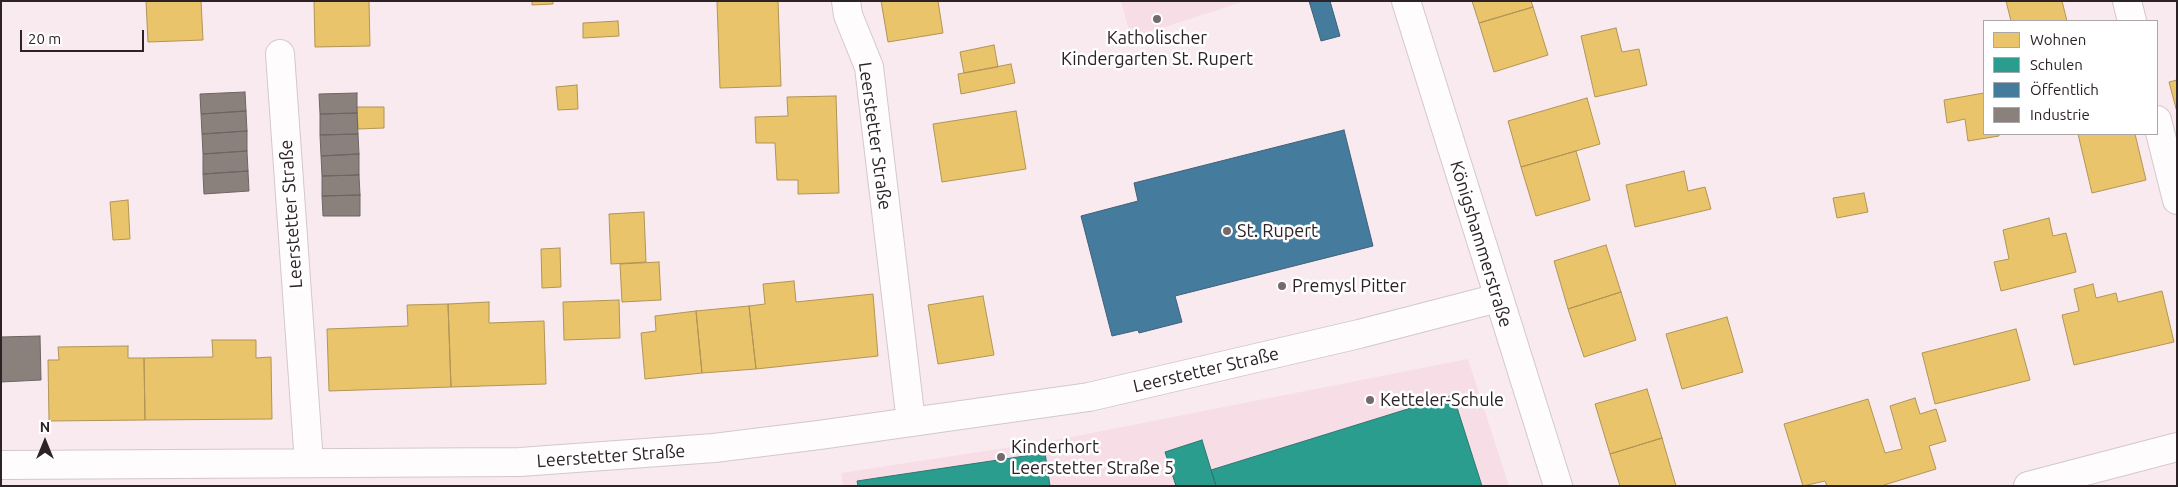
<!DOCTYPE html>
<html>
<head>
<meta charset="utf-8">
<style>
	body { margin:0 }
	#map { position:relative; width:2178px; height:487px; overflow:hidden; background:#f9eaef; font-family:Ubuntu,sans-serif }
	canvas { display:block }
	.frame { position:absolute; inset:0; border:2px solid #2d2326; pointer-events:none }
	.legend { position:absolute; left:1983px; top:20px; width:175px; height:115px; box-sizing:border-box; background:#fff; border:1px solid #aba7a8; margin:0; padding:6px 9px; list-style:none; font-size:15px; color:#2d2326 }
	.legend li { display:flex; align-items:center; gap:10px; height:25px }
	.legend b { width:25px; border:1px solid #aba7a8 }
	.north { position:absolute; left:20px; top:417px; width:50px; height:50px; -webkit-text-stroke:4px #fff; paint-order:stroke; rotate:0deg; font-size:14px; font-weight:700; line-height:20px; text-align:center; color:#2d2326 }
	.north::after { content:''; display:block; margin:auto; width:18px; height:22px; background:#2d2326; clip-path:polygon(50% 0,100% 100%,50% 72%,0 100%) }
	.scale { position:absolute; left:20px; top:30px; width:124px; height:22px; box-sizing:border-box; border:2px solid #2d2326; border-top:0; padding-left:6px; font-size:15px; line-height:18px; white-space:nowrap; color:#2d2326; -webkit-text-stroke:4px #fff; paint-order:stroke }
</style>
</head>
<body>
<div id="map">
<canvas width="2178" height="487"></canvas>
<div class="frame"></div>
<ul class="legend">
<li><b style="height:14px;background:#e9c46a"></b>Wohnen</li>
<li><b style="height:14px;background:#2a9d8f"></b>Schulen</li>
<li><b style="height:14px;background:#457b9d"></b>Öffentlich</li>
<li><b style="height:14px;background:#8a817c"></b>Industrie</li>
</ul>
<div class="north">N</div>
<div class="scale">20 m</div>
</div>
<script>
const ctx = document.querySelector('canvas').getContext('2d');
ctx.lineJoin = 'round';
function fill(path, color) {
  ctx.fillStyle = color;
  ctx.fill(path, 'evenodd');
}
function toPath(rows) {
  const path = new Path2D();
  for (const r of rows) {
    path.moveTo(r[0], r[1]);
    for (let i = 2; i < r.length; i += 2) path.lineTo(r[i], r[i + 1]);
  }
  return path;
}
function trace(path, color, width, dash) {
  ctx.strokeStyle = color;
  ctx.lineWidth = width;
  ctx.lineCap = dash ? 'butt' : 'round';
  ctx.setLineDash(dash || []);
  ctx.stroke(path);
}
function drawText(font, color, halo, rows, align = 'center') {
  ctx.font = font + ' Ubuntu,sans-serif';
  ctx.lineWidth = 5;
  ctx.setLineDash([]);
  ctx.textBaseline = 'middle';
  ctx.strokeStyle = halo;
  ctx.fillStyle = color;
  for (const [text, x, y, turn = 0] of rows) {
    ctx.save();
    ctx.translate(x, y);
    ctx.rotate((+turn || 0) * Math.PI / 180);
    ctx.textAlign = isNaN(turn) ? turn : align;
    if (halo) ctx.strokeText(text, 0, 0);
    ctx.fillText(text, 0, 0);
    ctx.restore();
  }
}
fill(toPath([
	[1121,1,1245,1,1131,38],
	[1468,359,1509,486,843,486,841,473,1051,441]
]), '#f7dde6');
const homes = toPath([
	[146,1,201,1,203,40,148,42,146,1],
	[314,1,369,1,370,46,315,47,314,1],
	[532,1,553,1,553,4,532,5,532,1],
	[717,1,778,1,781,86,720,88,717,1],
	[881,1,938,1,943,33,888,42,881,1],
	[1472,1,1531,1,1533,7,1479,23,1472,1],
	[2006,1,2062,1,2067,21,2011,21,2006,1],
	[1533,7,1548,55,1494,72,1479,23,1533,7],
	[618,21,619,36,583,38,583,23,618,21],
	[1616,28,1622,52,1639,49,1647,85,1595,97,1581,36,1616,28],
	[994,45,998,67,964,73,960,52,994,45],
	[1011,64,1015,83,961,94,958,74,1011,64],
	[2177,80,2177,112,2169,82,2177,80],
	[577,85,578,109,558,110,556,87,577,85],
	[1984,93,1984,134,1999,134,1999,136,1968,141,1965,119,1947,123,1944,100,1984,93],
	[836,96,839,193,798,194,798,180,777,180,775,143,756,143,755,117,788,116,787,97,836,96],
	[1587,98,1600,144,1521,167,1508,121,1587,98],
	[357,107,384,107,384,128,358,129,357,107],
	[1016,111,1026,169,942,182,933,124,1016,111],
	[2078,134,2135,134,2146,180,2092,193,2078,134],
	[1576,151,1590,200,1536,216,1521,167,1576,151],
	[1684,171,1688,191,1705,187,1711,209,1635,227,1626,185,1684,171],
	[1864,193,1868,212,1837,218,1833,198,1864,193],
	[128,200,130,239,113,240,110,202,128,200],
	[644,212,646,262,611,264,609,214,644,212],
	[2049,218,2053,236,2066,233,2076,272,2001,291,1994,262,2009,259,2003,230,2049,218],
	[1606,245,1621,292,1568,309,1554,261,1606,245],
	[560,248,561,287,542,288,541,249,560,248],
	[659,262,661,300,622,302,620,264,659,262],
	[794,281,796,302,873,294,878,356,756,369,749,306,765,304,763,284,794,281],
	[2093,284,2096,298,2116,293,2118,302,2162,291,2174,342,2074,365,2062,315,2079,311,2074,289,2093,284],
	[1621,292,1636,340,1584,357,1568,309,1621,292],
	[983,296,994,355,938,364,928,305,983,296],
	[619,300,620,338,564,340,563,302,619,300],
	[489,302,489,323,544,321,546,384,451,387,448,304,489,302],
	[448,304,451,387,329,391,327,329,408,326,407,305,448,304],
	[749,306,756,369,702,373,696,311,749,306],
	[696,311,702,373,645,379,641,333,656,331,655,316,696,311],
	[1727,317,1743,372,1682,389,1666,334,1727,317],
	[2016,329,2030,380,1935,404,1922,353,2016,329],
	[212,340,256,340,256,358,271,357,272,419,145,420,144,358,213,357,212,340],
	[128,346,128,358,144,358,145,420,49,421,48,360,59,360,58,347,128,346],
	[1647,389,1662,438,1610,454,1595,404,1647,389],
	[1915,398,1920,414,1936,409,1946,441,1929,446,1936,469,1881,486,1827,486,1825,481,1803,486,1784,424,1868,399,1885,453,1902,449,1890,406,1915,398],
	[1662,438,1676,486,1620,486,1610,454,1662,438]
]);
fill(homes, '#e9c46a');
trace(homes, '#b19456', 1);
const schools = toPath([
	[1453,395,1482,486,1216,486,1211,470,1453,395],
	[1202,440,1216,486,1176,486,1165,452,1202,440],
	[1045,453,1050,486,858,486,857,481,1045,453]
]);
fill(schools, '#2a9d8f');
trace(schools, '#2b7870', 1);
const public = toPath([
	[1309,1,1330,1,1340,36,1321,41,1309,1],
	[1344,130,1373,246,1175,296,1182,322,1139,333,1138,330,1112,336,1081,216,1138,201,1134,183,1344,130]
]);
fill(public, '#457b9d');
trace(public, '#3e6179', 1);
const industry = toPath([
	[245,92,246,111,201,114,200,94,245,92],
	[357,93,357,113,320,114,319,94,357,93],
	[246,111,247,131,202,134,201,114,246,111],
	[357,113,358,134,320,135,320,114,357,113],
	[247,131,247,151,203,154,202,134,247,131],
	[358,134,359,154,321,156,320,135,358,134],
	[247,151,248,171,203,174,203,154,247,151],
	[359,154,359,175,322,176,321,156,359,154],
	[248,171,249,191,204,194,203,174,248,171],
	[359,175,360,195,322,196,322,176,359,175],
	[360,195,360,216,323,216,322,196,360,195],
	[40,336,41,380,1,382,1,337,40,336]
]);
fill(industry, '#8a817c');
trace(industry, '#6e6562', 1);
const street = toPath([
	[846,1,848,15,869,67,911,422],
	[1406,1,1558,486],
	[2127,1,2132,21],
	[280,54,309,463],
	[2157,120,2177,200],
	[1,465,520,462,714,448,819,435,1089,397,1359,334,1498,298],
	[2028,486,2177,447]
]);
trace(street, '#d3c8cc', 30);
trace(street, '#fefcfd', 28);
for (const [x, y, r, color] of [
	[1157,19,5,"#74696c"],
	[1227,231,5,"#74696c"],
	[1282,286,5,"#74696c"],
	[1370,400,5,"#74696c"],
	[1001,457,5,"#74696c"]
]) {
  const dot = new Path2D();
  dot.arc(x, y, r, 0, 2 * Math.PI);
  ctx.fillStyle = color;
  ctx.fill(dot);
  trace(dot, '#fff', 2);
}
drawText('18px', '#2d2326', '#fff', [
	["Katholischer",1157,38,"center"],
	["Kindergarten St. Rupert",1157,59,"center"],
	["St. Rupert",1237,231],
	["Premysl Pitter",1292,286],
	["Ketteler-Schule",1380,400],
	["Kinderhort",1011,447],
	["Leerstetter Straße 5",1011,468]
], 'left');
drawText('18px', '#2d2326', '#fff', [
	["Leerstetter Straße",875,136,82],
	["Leerstetter Straße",291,214,-94],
	["Königshammerstraße",1481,244,73],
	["Leerstetter Straße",1206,370,-13],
	["Leerstetter Straße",611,456,-4]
]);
</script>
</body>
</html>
